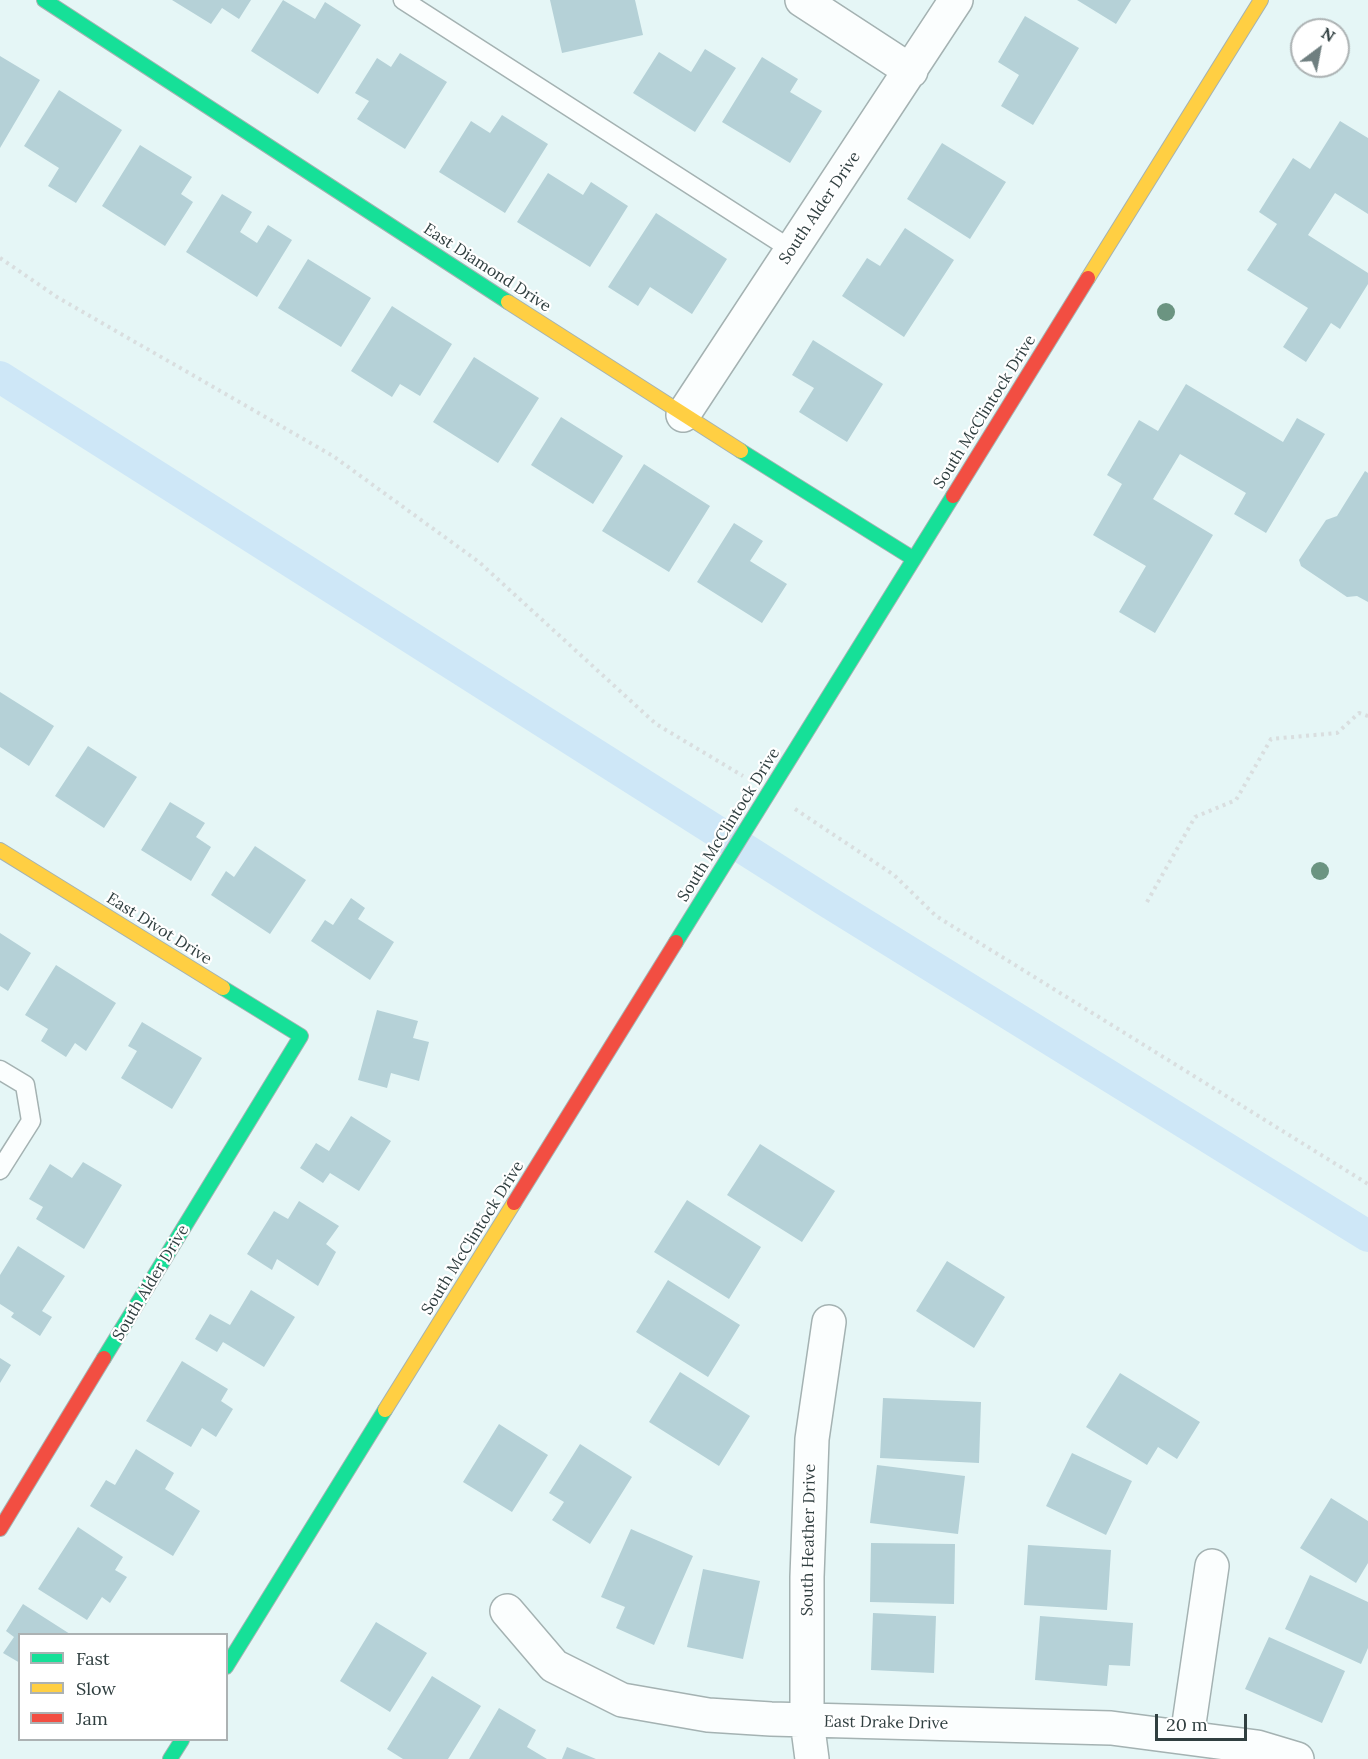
<!DOCTYPE html>
<html>
<head>
<meta charset="utf-8">
<style>
	body { margin:0 }
	#map { position:relative; width:1368px; height:1759px; overflow:hidden; background:#e5f6f6; font-family:Lora,serif }
	canvas { display:block }
	.legend { position:absolute; left:18px; top:1633px; width:210px; height:108px; box-sizing:border-box; background:#fff; border:2px solid #acb2b3; margin:0; padding:8px 10px; list-style:none; font-size:18px; color:#303f40 }
	.legend li { display:flex; align-items:center; gap:12px; height:30px }
	.legend b { width:30px; border:2px solid #acb2b3 }
	.north { position:absolute; left:1290px; top:18px; width:60px; height:60px; box-sizing:border-box; background:#fff; border:2px solid #acb2b3; border-radius:50%; rotate:32deg; font-size:16px; font-weight:700; line-height:24px; text-align:center; color:#303f40 }
	.north::after { content:''; display:block; margin:auto; width:21px; height:27px; background:#6f7f80; clip-path:polygon(50% 0,100% 100%,50% 72%,0 100%) }
	.scale { position:absolute; left:1155px; top:1714px; width:92px; height:27px; box-sizing:border-box; border:3px solid #303f40; border-top:0; padding-left:8px; font-size:18px; line-height:21px; white-space:nowrap; color:#303f40; -webkit-text-stroke:4px #fff; paint-order:stroke }
</style>
</head>
<body>
<div id="map">
<canvas width="1368" height="1759"></canvas>
<ul class="legend">
<li><b style="height:8px;background:#16e098"></b>Fast</li>
<li><b style="height:8px;background:#ffcf43"></b>Slow</li>
<li><b style="height:8px;background:#f24e42"></b>Jam</li>
</ul>
<div class="north">N</div>
<div class="scale">20 m</div>
</div>
<script>
const ctx = document.querySelector('canvas').getContext('2d');
ctx.lineJoin = 'round';
function toPath(rows) {
  const path = new Path2D();
  for (const r of rows) {
    path.moveTo(r[0], r[1]);
    for (let i = 2; i < r.length; i += 2) path.lineTo(r[i], r[i + 1]);
  }
  return path;
}
function trace(path, color, width, dash) {
  ctx.strokeStyle = color;
  ctx.lineWidth = width;
  ctx.lineCap = dash ? 'butt' : 'round';
  ctx.setLineDash(dash || []);
  ctx.stroke(path);
}
function fill(path, color) {
  ctx.fillStyle = color;
  ctx.fill(path, 'evenodd');
}
function drawText(font, color, halo, rows, align = 'center') {
  ctx.font = font + ' Lora,serif';
  ctx.lineWidth = 4.5;
  ctx.setLineDash([]);
  ctx.textBaseline = 'middle';
  ctx.strokeStyle = halo;
  ctx.fillStyle = color;
  for (const [text, x, y, turn = 0] of rows) {
    ctx.save();
    ctx.translate(x, y);
    ctx.rotate((+turn || 0) * Math.PI / 180);
    ctx.textAlign = isNaN(turn) ? turn : align;
    if (halo) ctx.strokeText(text, 0, 0);
    ctx.fillText(text, 0, 0);
    ctx.restore();
  }
}
trace(toPath([
	[0,377,828,902,1368,1236]
]), '#cee7f7', 32);
fill(toPath([
	[172,0,251,0,239,19,222,8,211,24],
	[283,0,315,19,325,2,361,25,318,94,251,51],
	[550,0,635,0,643,35,562,53],
	[1077,0,1131,0,1116,24],
	[1025,16,1079,48,1033,125,1001,106,1019,75,998,62],
	[705,49,736,68,695,132,633,93,659,52,691,72],
	[400,53,447,82,405,149,357,119,369,101,355,93,377,58,391,67],
	[0,56,40,80,0,148],
	[762,57,798,79,790,92,822,111,790,163,722,122],
	[59,90,122,130,76,203,48,186,59,168,24,146],
	[502,115,548,144,505,213,439,172,471,121,490,133],
	[1340,121,1368,138,1368,214,1335,193,1308,235,1368,273,1368,284,1340,329,1331,323,1306,362,1283,347,1308,308,1247,270,1277,224,1259,212,1293,158,1310,169],
	[942,143,1006,182,970,239,907,199],
	[140,145,192,177,181,194,193,202,165,246,102,206],
	[548,173,583,195,591,182,628,206,590,267,517,222],
	[222,194,252,212,240,232,257,243,268,225,292,240,257,297,186,252],
	[656,213,727,259,692,314,650,287,638,306,608,287],
	[905,228,954,260,904,337,842,296,867,258,880,266],
	[308,259,371,298,341,347,278,308],
	[392,306,452,344,420,396,400,384,392,397,351,371],
	[813,340,883,384,847,442,799,412,814,388,792,375],
	[474,357,539,398,498,463,433,422],
	[1186,384,1283,442,1297,418,1325,434,1266,533,1234,514,1246,493,1180,454,1153,499,1213,535,1155,633,1119,612,1146,566,1093,535,1122,484,1107,475,1139,420,1158,431],
	[561,417,623,456,593,504,531,465],
	[644,464,710,506,669,572,602,531],
	[1365,471,1368,473,1368,602,1357,596,1347,597,1301,566,1299,560,1326,520,1337,516],
	[734,523,763,541,750,561,787,584,762,623,697,582],
	[0,692,54,726,29,766,0,747],
	[88,746,137,777,104,828,55,796],
	[170,802,205,823,196,837,211,847,191,881,141,850],
	[255,846,306,880,270,934,211,895,226,871,234,877],
	[351,898,365,908,358,919,394,942,370,980,311,941,325,920,333,925],
	[0,933,31,953,8,991,0,986],
	[56,965,116,1003,86,1051,75,1043,66,1057,41,1041,48,1029,25,1015],
	[377,1010,418,1021,413,1038,429,1042,419,1081,391,1073,387,1088,358,1080],
	[142,1022,202,1058,172,1109,121,1078,137,1051,128,1046],
	[351,1116,391,1141,359,1191,330,1173,323,1183,300,1168,316,1143,329,1151],
	[760,1144,835,1191,802,1242,727,1195],
	[83,1162,122,1185,84,1249,36,1219,43,1207,29,1199,50,1164,72,1178],
	[687,1200,761,1247,729,1299,654,1252],
	[299,1201,339,1226,326,1244,336,1252,318,1286,277,1259,272,1270,247,1254,274,1211,288,1219],
	[18,1246,65,1276,42,1311,52,1317,40,1336,11,1317,14,1313,0,1304,0,1275],
	[947,1261,1005,1297,974,1348,916,1311],
	[668,1280,740,1325,708,1377,636,1332],
	[251,1290,295,1317,264,1367,223,1342,217,1352,195,1339,210,1314,230,1325],
	[0,1358,11,1365,0,1383],
	[182,1361,228,1389,221,1401,233,1409,216,1437,202,1428,191,1447,146,1421],
	[680,1372,750,1416,719,1466,649,1422],
	[1120,1373,1200,1422,1177,1459,1158,1447,1147,1465,1086,1427],
	[883,1398,981,1402,979,1463,880,1458],
	[499,1424,548,1455,512,1512,463,1482],
	[580,1444,632,1477,590,1544,552,1520,564,1502,549,1493],
	[136,1449,174,1473,165,1489,200,1511,173,1556,90,1506,106,1480,115,1485],
	[1072,1453,1132,1481,1106,1535,1046,1506],
	[877,1465,965,1476,958,1534,870,1523],
	[1331,1498,1368,1521,1368,1563,1356,1583,1300,1548],
	[78,1527,123,1557,115,1570,127,1577,110,1603,102,1597,87,1620,38,1589],
	[631,1529,693,1556,654,1645,616,1628,625,1607,601,1597],
	[871,1543,955,1544,954,1604,870,1602],
	[1028,1545,1111,1550,1107,1610,1024,1605],
	[703,1569,760,1581,743,1659,687,1647],
	[1310,1575,1368,1602,1368,1648,1361,1664,1285,1629],
	[23,1604,70,1634,20,1634,20,1663,3,1653,14,1637,6,1631],
	[873,1613,936,1616,934,1673,871,1670],
	[1040,1616,1133,1623,1130,1666,1109,1665,1107,1686,1035,1680],
	[376,1622,427,1653,390,1712,340,1681],
	[1269,1637,1345,1671,1322,1723,1245,1689],
	[432,1676,481,1706,448,1759,403,1759,387,1749],
	[499,1708,536,1730,527,1747,547,1759,469,1759],
	[567,1747,596,1759,562,1759]
]), '#b5d1d7');
const lane = toPath([
	[403,0,792,250],
	[0,1070,25,1085,31,1121,0,1170]
]);
const street = toPath([
	[802,0,911,71],
	[683,415,956,0],
	[507,1611,554,1666,622,1700,708,1715,771,1719,1111,1728,1257,1747,1297,1759],
	[1187,1737,1212,1566],
	[812,1759,807,1721,807,1577,812,1439,829,1322]
]);
const fast = toPath([
	[44,0,508,302],
	[741,451,914,559],
	[676,942,953,496],
	[104,1358,301,1036,223,988],
	[226,1667,385,1410],
	[170,1759,182,1740]
]);
const slow = toPath([
	[1088,278,1261,0],
	[508,302,741,451],
	[0,850,223,988],
	[385,1410,514,1203]
]);
const jam = toPath([
	[953,496,1088,278],
	[514,1203,676,942],
	[0,1529,104,1358]
]);
trace(lane, '#a4b2b2', 21);
trace(street, '#a4b2b2', 36);
trace(fast, '#a4b2b2', 16);
trace(slow, '#a4b2b2', 16);
trace(jam, '#a4b2b2', 16);
trace(toPath([
	[0,258,57,297,333,456,479,562,656,724,743,776],
	[795,809,894,875,936,916,1368,1184],
	[1147,902,1195,817,1236,800,1271,739,1337,733,1359,713,1368,716]
]), '#d9dedf', 4, [3, 4.5]);
trace(lane, '#fbfefe', 18);
trace(street, '#fbfefe', 33);
trace(fast, '#16e098', 14);
trace(slow, '#ffcf43', 14);
trace(jam, '#f24e42', 14);
ctx.fillStyle = '#6b9481';
for (const [x, y] of [
	[1166,312],
	[1320,871]
]) {
  ctx.beginPath();
  ctx.arc(x, y, 9, 0, 2 * Math.PI);
  ctx.fill();
}
drawText('16px', '#303f40', '#fff', [
	["South Alder Drive",820,208,-56],
	["East Diamond Drive",487,268,33],
	["South McClintock Drive",985,412,-58],
	["South McClintock Drive",729,825,-58],
	["East Divot Drive",159,929,32],
	["South McClintock Drive",473,1238,-58],
	["South Alder Drive",151,1283,-59],
	["South Heather Drive",809,1540,-89],
	["East Drake Drive",886,1723,1]
]);
</script>
</body>
</html>
